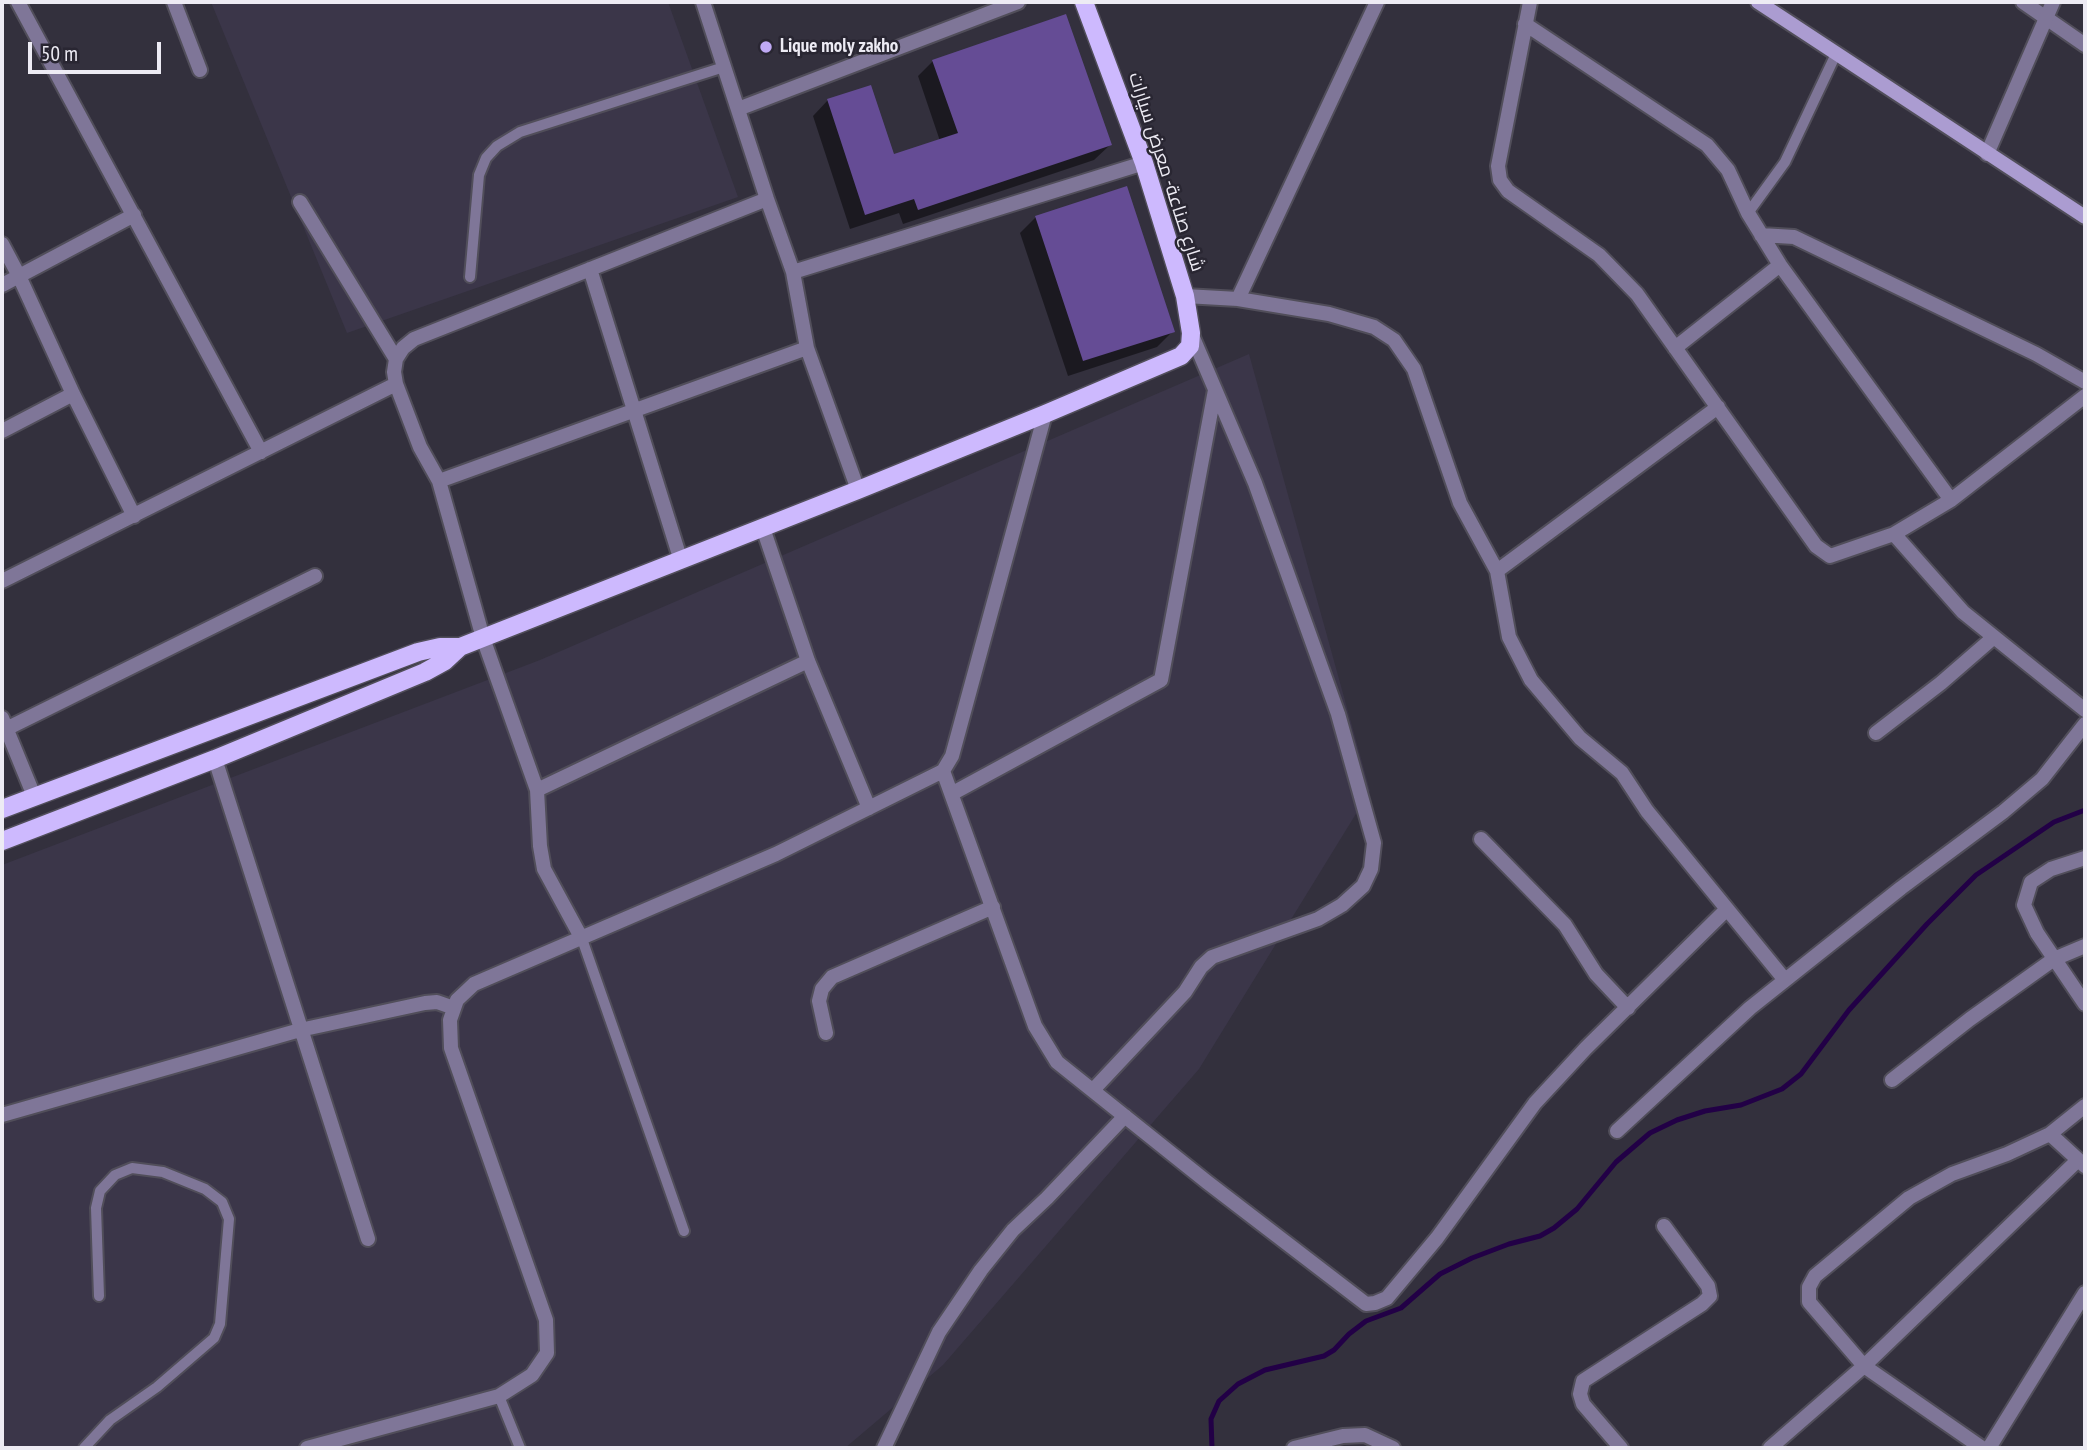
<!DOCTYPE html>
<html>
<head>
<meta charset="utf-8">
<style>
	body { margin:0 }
	#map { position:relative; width:2087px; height:1450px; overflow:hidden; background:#33303d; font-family:"PT Sans Narrow",sans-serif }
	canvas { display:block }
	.frame { position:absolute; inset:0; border:4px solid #edebf4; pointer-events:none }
	.scale { position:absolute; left:28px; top:42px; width:133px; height:32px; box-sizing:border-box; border:4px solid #edebf4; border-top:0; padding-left:9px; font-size:21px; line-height:24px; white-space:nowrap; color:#edebf4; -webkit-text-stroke:5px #292632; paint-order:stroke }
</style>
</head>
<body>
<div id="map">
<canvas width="2087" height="1450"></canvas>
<div class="frame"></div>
<div class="scale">50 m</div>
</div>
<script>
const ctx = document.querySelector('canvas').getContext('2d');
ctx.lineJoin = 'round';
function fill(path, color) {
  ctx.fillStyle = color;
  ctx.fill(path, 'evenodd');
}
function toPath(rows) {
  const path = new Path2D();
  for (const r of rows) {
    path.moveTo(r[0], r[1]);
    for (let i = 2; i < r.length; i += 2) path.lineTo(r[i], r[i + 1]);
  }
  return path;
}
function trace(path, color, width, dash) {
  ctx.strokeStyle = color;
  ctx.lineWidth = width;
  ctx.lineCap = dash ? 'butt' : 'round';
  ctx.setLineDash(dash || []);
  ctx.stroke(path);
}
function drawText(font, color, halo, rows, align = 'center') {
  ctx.font = font + ' "PT Sans Narrow",Cairo,sans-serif';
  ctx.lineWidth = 5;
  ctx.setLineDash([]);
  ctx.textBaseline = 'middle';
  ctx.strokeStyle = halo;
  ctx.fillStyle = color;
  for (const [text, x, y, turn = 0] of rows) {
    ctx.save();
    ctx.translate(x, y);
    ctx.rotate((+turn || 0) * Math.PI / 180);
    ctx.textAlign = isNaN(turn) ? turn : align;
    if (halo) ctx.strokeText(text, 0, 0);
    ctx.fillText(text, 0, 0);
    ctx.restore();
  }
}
fill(toPath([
	[211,2,668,2,738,197,347,333],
	[1249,354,1370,791,1199,1069,943,1365,845,1448,2,1448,2,865,540,660]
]), '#3b3649');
fill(toPath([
	[933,61,1110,145,1094,160,903,224,899,213,850,229,813,116,828,100,893,157,940,141,918,76],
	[1036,217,1173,331,1157,347,1068,376,1020,233]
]), '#0007');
trace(toPath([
	[1212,1448,1211,1419,1219,1401,1238,1384,1265,1370,1324,1356,1334,1350,1349,1334,1366,1321,1401,1308,1440,1274,1472,1258,1509,1244,1540,1236,1554,1228,1577,1209,1616,1162,1650,1133,1677,1120,1705,1111,1741,1105,1782,1089,1801,1074,1849,1010,1927,924,1976,875,2054,822,2085,810]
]), '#220046', 5);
fill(toPath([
	[1066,14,1112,145,918,210,914,199,865,215,827,99,871,85,894,154,958,133,932,60],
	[1127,186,1175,332,1083,361,1035,216]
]), '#654c95');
const service = toPath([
	[1748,213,1785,162,1836,54],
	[470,277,479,175,486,158,497,146,520,132,724,67],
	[582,939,684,1231],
	[499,1396,520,1448],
	[84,1448,110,1420,157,1387,214,1338,220,1324,229,1219,222,1202,205,1189,163,1172,132,1168,115,1175,100,1191,96,1208,99,1296]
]);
const minor = toPath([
	[18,2,261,452],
	[174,2,200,70],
	[703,2,767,199,793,272,807,348,858,490],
	[1530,2,1498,166,1500,180,1508,191,1599,255,1637,294,1816,546,1830,556,1894,534,1951,500,2085,396],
	[2023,2,2085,45],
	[1525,24,1707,145,1728,170,1748,213,1780,265,1951,500],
	[738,109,1018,2],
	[300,202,396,359],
	[1761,235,1794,237,2036,354,2085,382],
	[2,244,19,276,73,394,134,516],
	[590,269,681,561],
	[793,272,1144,163],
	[2,285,134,215],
	[1185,296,1238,299,1329,314,1374,327,1394,340,1414,369,1460,503,1497,571,1509,637,1531,680,1580,738,1622,773,1647,811,1785,980],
	[1238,299,1377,2],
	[1675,348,1780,265],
	[2,431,73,394],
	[439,481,807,348],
	[763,528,808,661,869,808],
	[1894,534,1963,612,2085,710],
	[1497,571,1718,407],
	[2,581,396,384],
	[2,718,34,796],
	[6,729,315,576],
	[1876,733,1941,683,1994,637],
	[215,759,368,1239],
	[943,771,1035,1026,1057,1062,1207,1182,1366,1304,1375,1303,1387,1298,1437,1238,1535,1103,1586,1048,1727,909],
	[537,790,808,661],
	[953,793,1161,680,1215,390],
	[1481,839,1565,925,1596,974,1628,1008],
	[2085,858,2051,869,2031,882,2024,905,2037,933,2085,1004],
	[582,939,544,869,540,846,537,790,483,638,439,481,420,447,396,384,394,372,396,359,403,348,414,339,767,199],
	[826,1033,819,1001,822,989,832,977,993,907],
	[1892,1080,1970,1019,2054,959,2085,946],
	[1093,1090,1185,992,1201,967,1212,957,1318,919,1342,905,1363,886,1371,869,1374,843,1338,714,1255,483,1191,333],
	[2,1115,300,1030,425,1003,437,1002,454,1008],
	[1617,1131,1750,1008,1901,888,2003,812,2042,779,2085,724],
	[2050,1134,2085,1166],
	[307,1448,499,1396,532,1375,547,1353,546,1320,451,1048,450,1020,457,1000,474,984,776,854,943,771,952,756,1045,414],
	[884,1448,939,1332,981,1270,1013,1230,1047,1198,1125,1116],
	[1294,1448,1343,1436,1365,1435,1393,1448],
	[1621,1448,1583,1404,1580,1394,1583,1381,1702,1304,1710,1296,1708,1286,1664,1226],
	[1770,1448,1864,1366,2078,1160],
	[1982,1448,1864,1366,1809,1302,1809,1287,1815,1276,1909,1198,1952,1174,2007,1154,2050,1134,2085,1106],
	[1989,1448,2085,1293]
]);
const tertiary = toPath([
	[1987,154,2053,2]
]);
const secondary = toPath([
	[1758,2,2085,217]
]);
const primary = toPath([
	[2,809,418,652,440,647,460,647],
	[2,841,215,759,425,672,445,661,460,647,858,490,1045,414,1181,356,1190,346,1191,333,1185,296,1144,163,1084,2]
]);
trace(service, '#514e5a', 14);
trace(minor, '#514e5a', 18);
trace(tertiary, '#514e5a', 18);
trace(secondary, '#514e5a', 18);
trace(primary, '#514e5a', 21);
trace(service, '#7f7698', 10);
trace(minor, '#7f7698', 14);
trace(tertiary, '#7f7698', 14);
trace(secondary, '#ab9cd1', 14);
trace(primary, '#cdb9fe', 18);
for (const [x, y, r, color] of [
	[766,47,7,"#bfa9f4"]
]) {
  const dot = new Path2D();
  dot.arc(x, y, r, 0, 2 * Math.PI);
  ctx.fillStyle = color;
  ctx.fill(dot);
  trace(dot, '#292632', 2.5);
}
drawText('bold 19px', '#edebf4', '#292632', [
	["Lique moly zakho",780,47]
], 'left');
drawText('19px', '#edebf4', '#292632', [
	["شارع صناعة- معرض سيارات",1166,172,72]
]);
</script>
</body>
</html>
